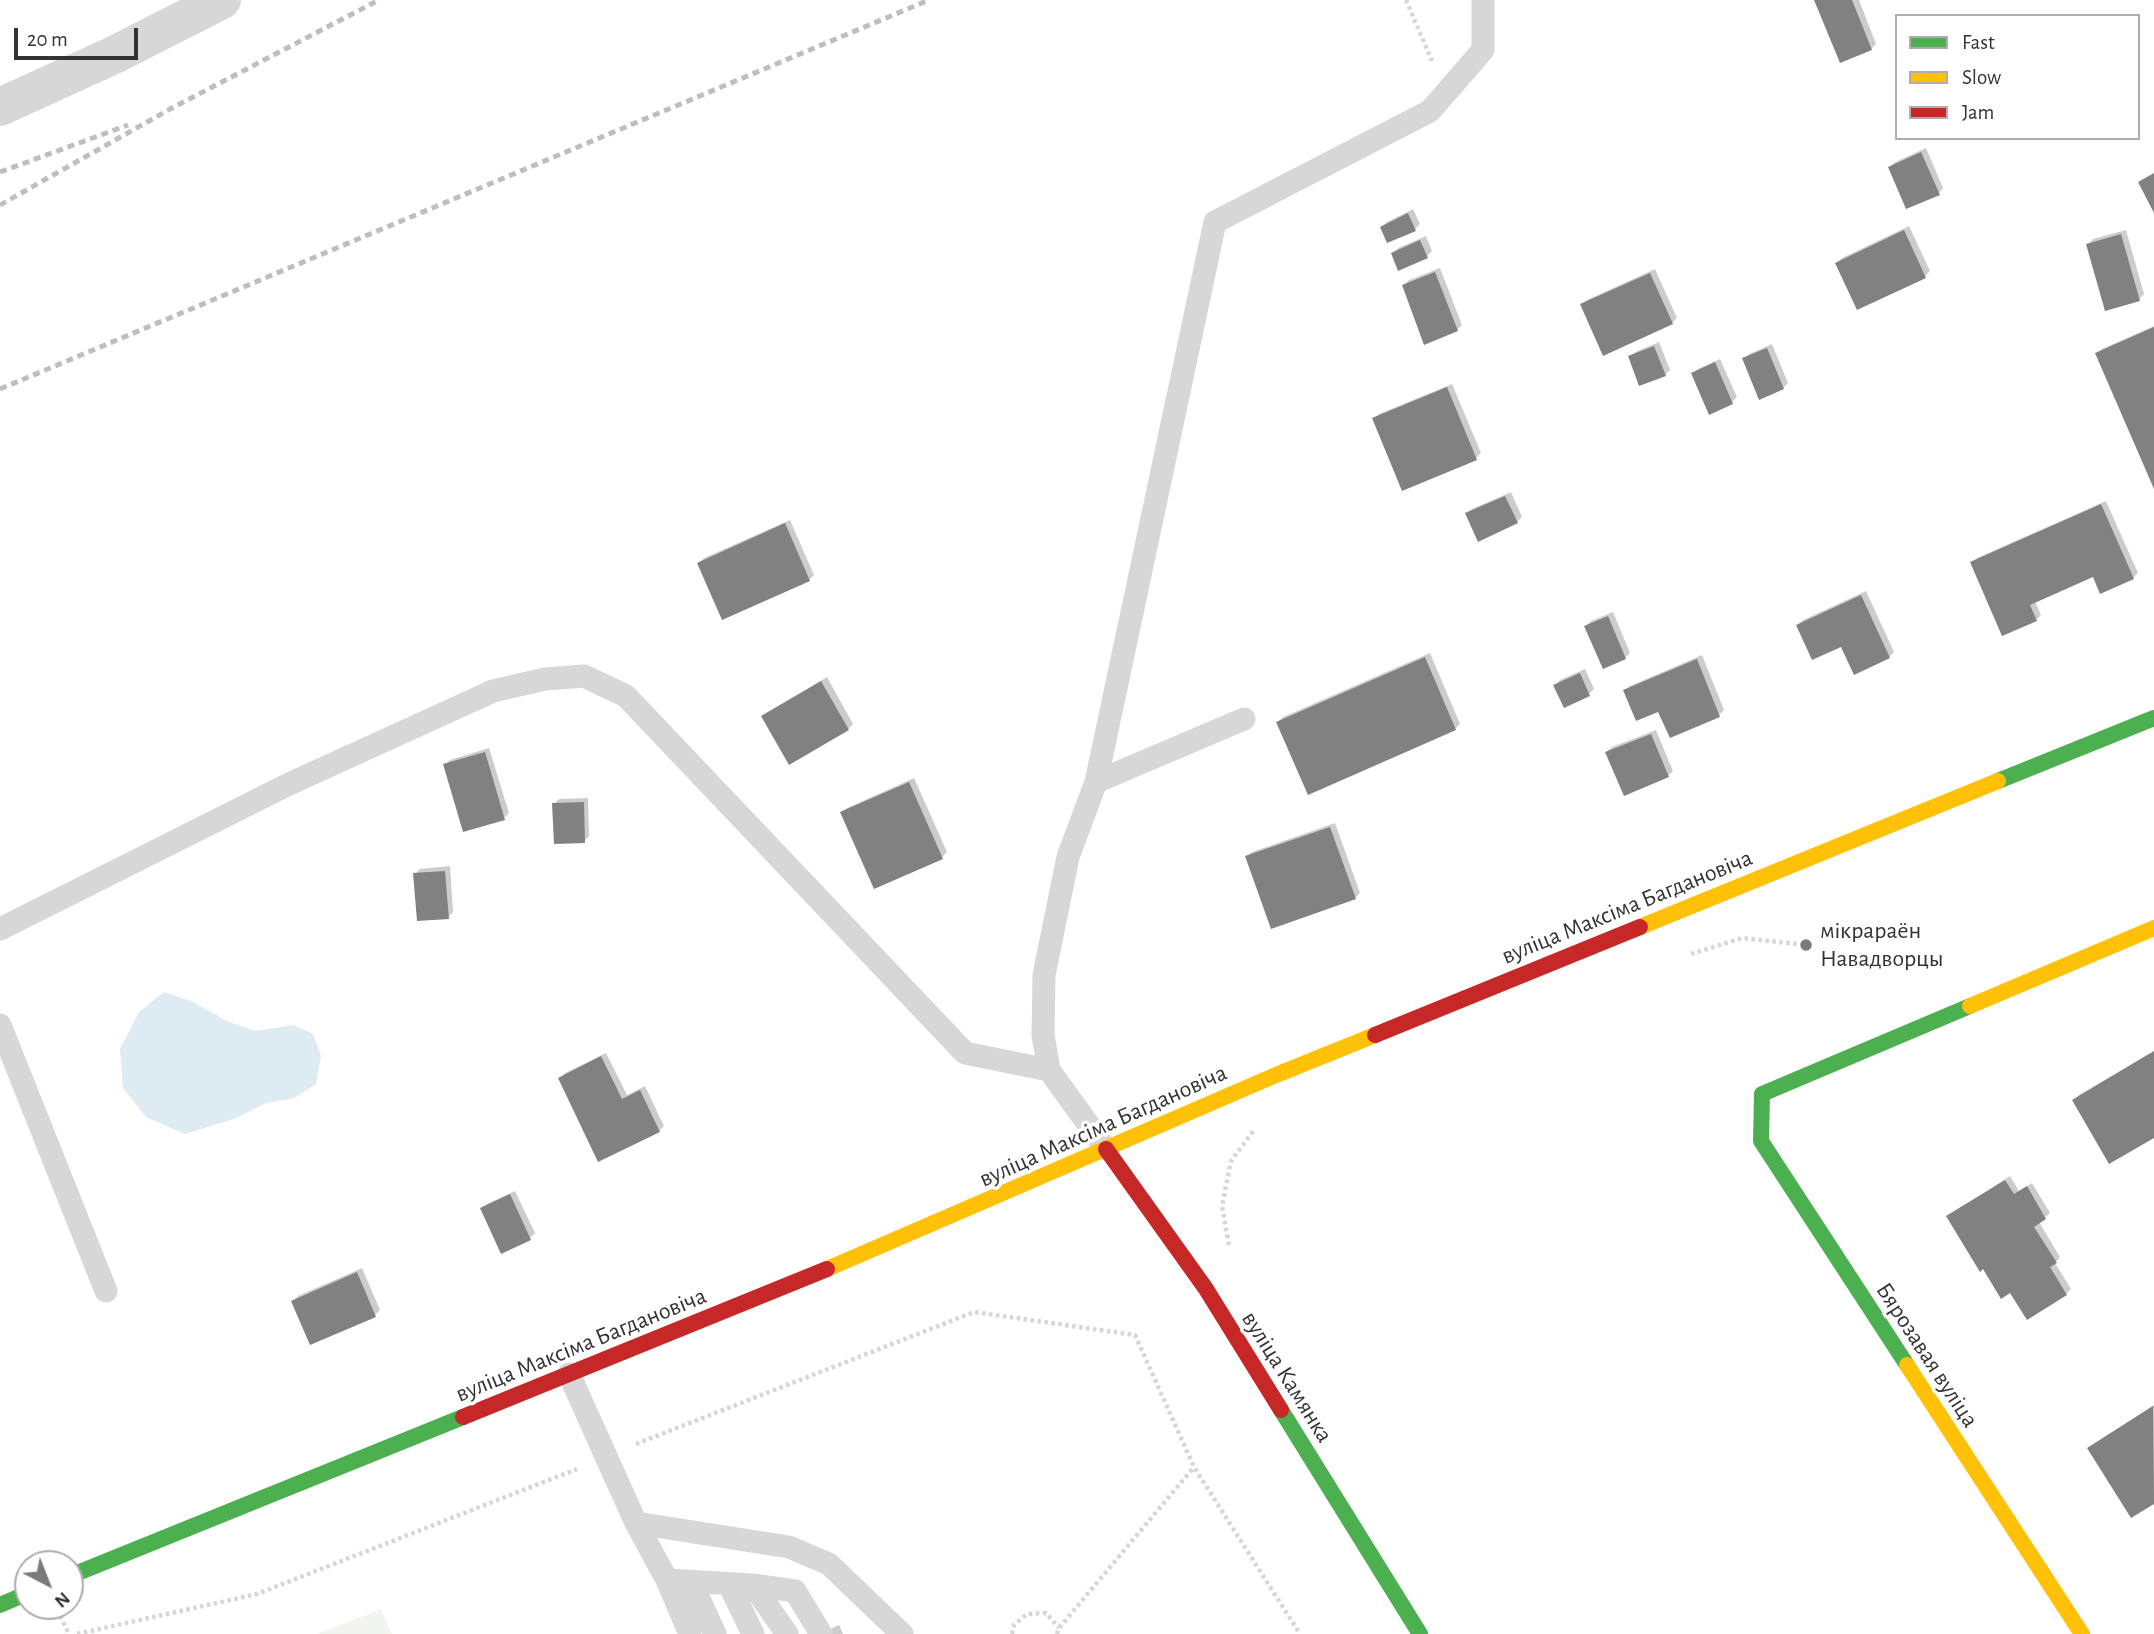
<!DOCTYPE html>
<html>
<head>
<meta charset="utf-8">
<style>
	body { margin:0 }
	#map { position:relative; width:2154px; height:1634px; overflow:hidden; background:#fff; font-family:"Alegreya Sans",sans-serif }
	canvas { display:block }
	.legend { position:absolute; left:1895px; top:14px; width:245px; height:126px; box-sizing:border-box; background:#fff; border:2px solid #adadad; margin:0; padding:9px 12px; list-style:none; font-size:21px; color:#333 }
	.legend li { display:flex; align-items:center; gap:14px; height:35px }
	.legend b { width:35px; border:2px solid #adadad }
	.north { position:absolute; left:14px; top:1550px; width:70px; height:70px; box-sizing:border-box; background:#fff; border:2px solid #adadad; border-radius:50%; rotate:138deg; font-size:19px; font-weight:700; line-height:28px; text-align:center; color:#333 }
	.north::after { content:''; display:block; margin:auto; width:24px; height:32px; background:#7a7a7a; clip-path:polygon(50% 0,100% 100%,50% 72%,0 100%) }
	.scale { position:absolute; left:14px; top:28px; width:124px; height:32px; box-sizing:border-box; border:4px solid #333; border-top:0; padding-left:9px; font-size:21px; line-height:24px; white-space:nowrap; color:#333; -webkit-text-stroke:5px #fff; paint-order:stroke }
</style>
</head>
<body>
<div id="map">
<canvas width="2154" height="1634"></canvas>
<ul class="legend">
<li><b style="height:9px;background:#4caf50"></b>Fast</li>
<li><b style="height:9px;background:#ffc107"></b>Slow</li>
<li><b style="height:9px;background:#c62828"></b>Jam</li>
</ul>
<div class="north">N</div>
<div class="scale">20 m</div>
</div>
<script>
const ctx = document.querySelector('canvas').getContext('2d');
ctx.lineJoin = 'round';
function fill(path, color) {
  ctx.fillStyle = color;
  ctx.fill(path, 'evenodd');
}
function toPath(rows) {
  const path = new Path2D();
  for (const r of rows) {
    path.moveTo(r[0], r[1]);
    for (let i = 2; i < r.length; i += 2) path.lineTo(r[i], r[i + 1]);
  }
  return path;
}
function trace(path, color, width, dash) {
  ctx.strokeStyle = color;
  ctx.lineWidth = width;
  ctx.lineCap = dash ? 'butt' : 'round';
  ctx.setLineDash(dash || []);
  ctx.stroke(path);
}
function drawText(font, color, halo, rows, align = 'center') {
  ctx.font = font + ' "Alegreya Sans",sans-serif';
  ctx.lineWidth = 7;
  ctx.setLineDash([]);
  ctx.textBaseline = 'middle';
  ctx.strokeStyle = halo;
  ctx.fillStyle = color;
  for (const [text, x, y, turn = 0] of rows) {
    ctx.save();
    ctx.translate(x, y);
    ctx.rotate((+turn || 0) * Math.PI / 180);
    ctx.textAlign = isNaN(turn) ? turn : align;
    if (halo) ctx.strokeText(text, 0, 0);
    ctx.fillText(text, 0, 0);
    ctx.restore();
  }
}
fill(toPath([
	[381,1609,392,1634,317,1634]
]), '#f1f5ed');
fill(toPath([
	[164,992,193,1002,227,1021,255,1031,293,1025,313,1034,321,1056,316,1084,295,1098,266,1103,234,1119,185,1134,146,1117,123,1088,120,1049,139,1012]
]), '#ddebf3');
fill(toPath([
	[1816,0,1859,0,1876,44,1871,49],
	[1926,148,1943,188,1939,193,1890,167,1895,162],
	[1413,209,1420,224,1415,229,1382,227,1387,222],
	[1909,226,1930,271,1925,276,1858,308,1837,263,1842,258],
	[2126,230,2144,294,2139,299,2088,244,2093,239],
	[1426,236,1432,251,1427,256,1393,253,1398,248],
	[1440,268,1462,325,1457,330,1404,285,1409,280],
	[1655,269,1677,318,1672,323,1582,305,1587,300],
	[2154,326,2154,485,2097,354,2102,349],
	[1659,342,1670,370,1665,375,1630,357,1635,352],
	[1772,344,1788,383,1783,388,1744,359,1749,354],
	[1720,359,1737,397,1732,402,1693,374,1698,369],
	[1452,384,1481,453,1476,458,1374,419,1379,414],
	[1511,492,1522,517,1517,522,1467,514,1472,509],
	[2106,501,2138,573,2133,578,2094,575,2035,601,2041,615,2036,620,1972,563,1977,558],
	[790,520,814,575,809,580,699,563,704,558],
	[1866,591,1894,652,1889,657,1841,645,1798,625,1803,620],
	[1613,612,1630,653,1625,658,1586,626,1591,621],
	[1430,653,1460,724,1455,729,1278,722,1283,717],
	[1702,655,1724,710,1719,715,1671,736,1659,710,1625,691,1630,686],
	[1585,669,1594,689,1589,694,1555,685,1560,680],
	[827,677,853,724,848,729,763,716],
	[1656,730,1673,771,1668,776,1607,752,1612,747],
	[489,748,509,813,504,818,445,765,450,760],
	[914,778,947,852,942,857,875,887,842,812,847,808],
	[588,798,589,836,584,841,554,804,559,799],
	[1335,823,1360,893,1355,898,1247,857,1252,852],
	[450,866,453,912,448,917,415,874,420,869],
	[2154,1051,2154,1136,2074,1100,2079,1095],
	[606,1053,627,1095,645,1086,664,1126,659,1131,560,1078,565,1073],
	[2010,1176,2019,1191,2032,1183,2050,1213,2039,1222,2060,1257,2055,1263,2071,1289,2066,1294,2011,1291,1948,1217],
	[515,1191,535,1233,530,1238,502,1251,482,1209,487,1204],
	[362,1268,380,1310,375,1315,310,1343,293,1301,298,1296],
	[2154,1405,2154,1502,2132,1516,2094,1444],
	[839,1625,843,1634,819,1634]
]), '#0003');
fill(toPath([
	[1814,0,1852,0,1872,50,1840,63],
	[1921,152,1940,195,1906,209,1888,167],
	[2154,173,2154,213,2138,182],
	[1408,213,1416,231,1387,243,1380,227],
	[1904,230,1926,278,1857,310,1835,263],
	[2121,234,2140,301,2105,311,2086,244],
	[1420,240,1428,258,1398,271,1391,253],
	[1435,272,1458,331,1424,345,1402,285],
	[1650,273,1673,324,1603,356,1580,304],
	[2154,327,2154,489,2095,353],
	[1654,346,1666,376,1639,386,1628,356],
	[1767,348,1784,389,1759,400,1742,358],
	[1715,362,1733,404,1709,415,1691,373],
	[1447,387,1477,460,1402,491,1372,418],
	[1505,496,1518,523,1478,542,1465,513],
	[2101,504,2134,579,2100,594,2093,577,2030,605,2037,621,2002,636,1970,562],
	[785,523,810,581,722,620,697,563],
	[1861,595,1890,658,1854,675,1841,647,1812,660,1796,625],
	[1608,616,1626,659,1603,669,1584,626],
	[1425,657,1456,730,1308,795,1276,722],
	[1697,659,1720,717,1670,738,1658,712,1636,721,1623,690],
	[1580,673,1590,696,1564,708,1553,685],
	[821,681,849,730,789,765,761,716],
	[1651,734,1669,777,1624,796,1605,752],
	[485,752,505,820,463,832,443,764],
	[909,782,943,859,874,889,840,812],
	[584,802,585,843,554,844,552,803],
	[1330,827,1356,899,1271,929,1245,856],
	[445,871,449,919,417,921,413,873],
	[2154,1051,2154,1138,2109,1164,2072,1100],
	[601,1056,622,1099,640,1090,660,1132,598,1162,558,1078],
	[2005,1180,2014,1194,2027,1186,2046,1219,2034,1227,2057,1263,2050,1267,2067,1295,2027,1320,2010,1293,2001,1299,1983,1269,1980,1272,1946,1216],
	[510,1194,531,1240,501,1254,480,1208],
	[357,1272,376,1317,310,1345,291,1301],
	[2153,1406,2154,1504,2131,1518,2087,1448]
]), '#818181');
trace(toPath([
	[1406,0,1432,61],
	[1691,954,1742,938,1806,945],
	[1229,1245,1222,1206,1231,1161,1254,1130],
	[636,1444,974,1312,1135,1335,1194,1467,1300,1634],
	[60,1616,69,1634],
	[77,1634,257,1594,577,1469],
	[1012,1634,1014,1625,1027,1614,1046,1613,1059,1628],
	[1057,1634,1059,1628,1194,1467]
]), '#d6d6d6', 4.5, [3.5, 3.5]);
trace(toPath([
	[1244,719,1096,782,1215,222,1430,111,1483,50,1483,0],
	[0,929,287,785,493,691,545,679,584,676,626,696,965,1053,1049,1070,1106,1149],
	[0,1025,106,1291],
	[1049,1070,1043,1035,1044,975,1068,857,1096,782,1110,776],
	[569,1374,636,1523,789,1547,829,1564,902,1634],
	[636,1523,667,1580,690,1634],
	[667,1580,753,1585,787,1634],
	[691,1581,715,1634],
	[729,1584,753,1634],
	[753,1585,795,1591,821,1634]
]), '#d7d7d7', 23);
trace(toPath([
	[0,107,114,55,222,0]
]), '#d7d7d7', 38);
trace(toPath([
	[1998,781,2154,718],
	[1907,1365,1761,1141,1762,1094,1970,1006],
	[1281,1410,1420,1634],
	[70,1576,463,1417],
	[0,1605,28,1593]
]), '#4caf50', 16);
trace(toPath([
	[1640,927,1998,781],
	[1970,1006,2154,928],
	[827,1269,1276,1075,1375,1035],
	[1907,1365,2082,1634]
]), '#ffc107', 16);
trace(toPath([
	[1375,1035,1640,927],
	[1106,1149,1206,1289,1281,1410],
	[463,1417,827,1269]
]), '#c62828', 16);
trace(toPath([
	[0,172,128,125],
	[0,205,172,108,379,0],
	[0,389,929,0]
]), '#bebebe', 5, [7, 5]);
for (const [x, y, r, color] of [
	[1806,945,7,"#7a7a7a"]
]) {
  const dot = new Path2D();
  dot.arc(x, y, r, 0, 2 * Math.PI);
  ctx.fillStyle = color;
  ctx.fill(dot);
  trace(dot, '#fff', 2.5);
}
drawText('24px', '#333', '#fff', [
	["вуліца Максіма Багдановіча",1627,907,-22],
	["вуліца Максіма Багдановіча",1103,1126,-24],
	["вуліца Максіма Багдановіча",581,1345,-22],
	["Бярозавая вуліца",1927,1355,57],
	["вуліца Камянка",1287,1377,58]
]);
drawText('24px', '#333', '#fff', [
	["мікрараён",1820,931],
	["Навадворцы",1820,959]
], 'left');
</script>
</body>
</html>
